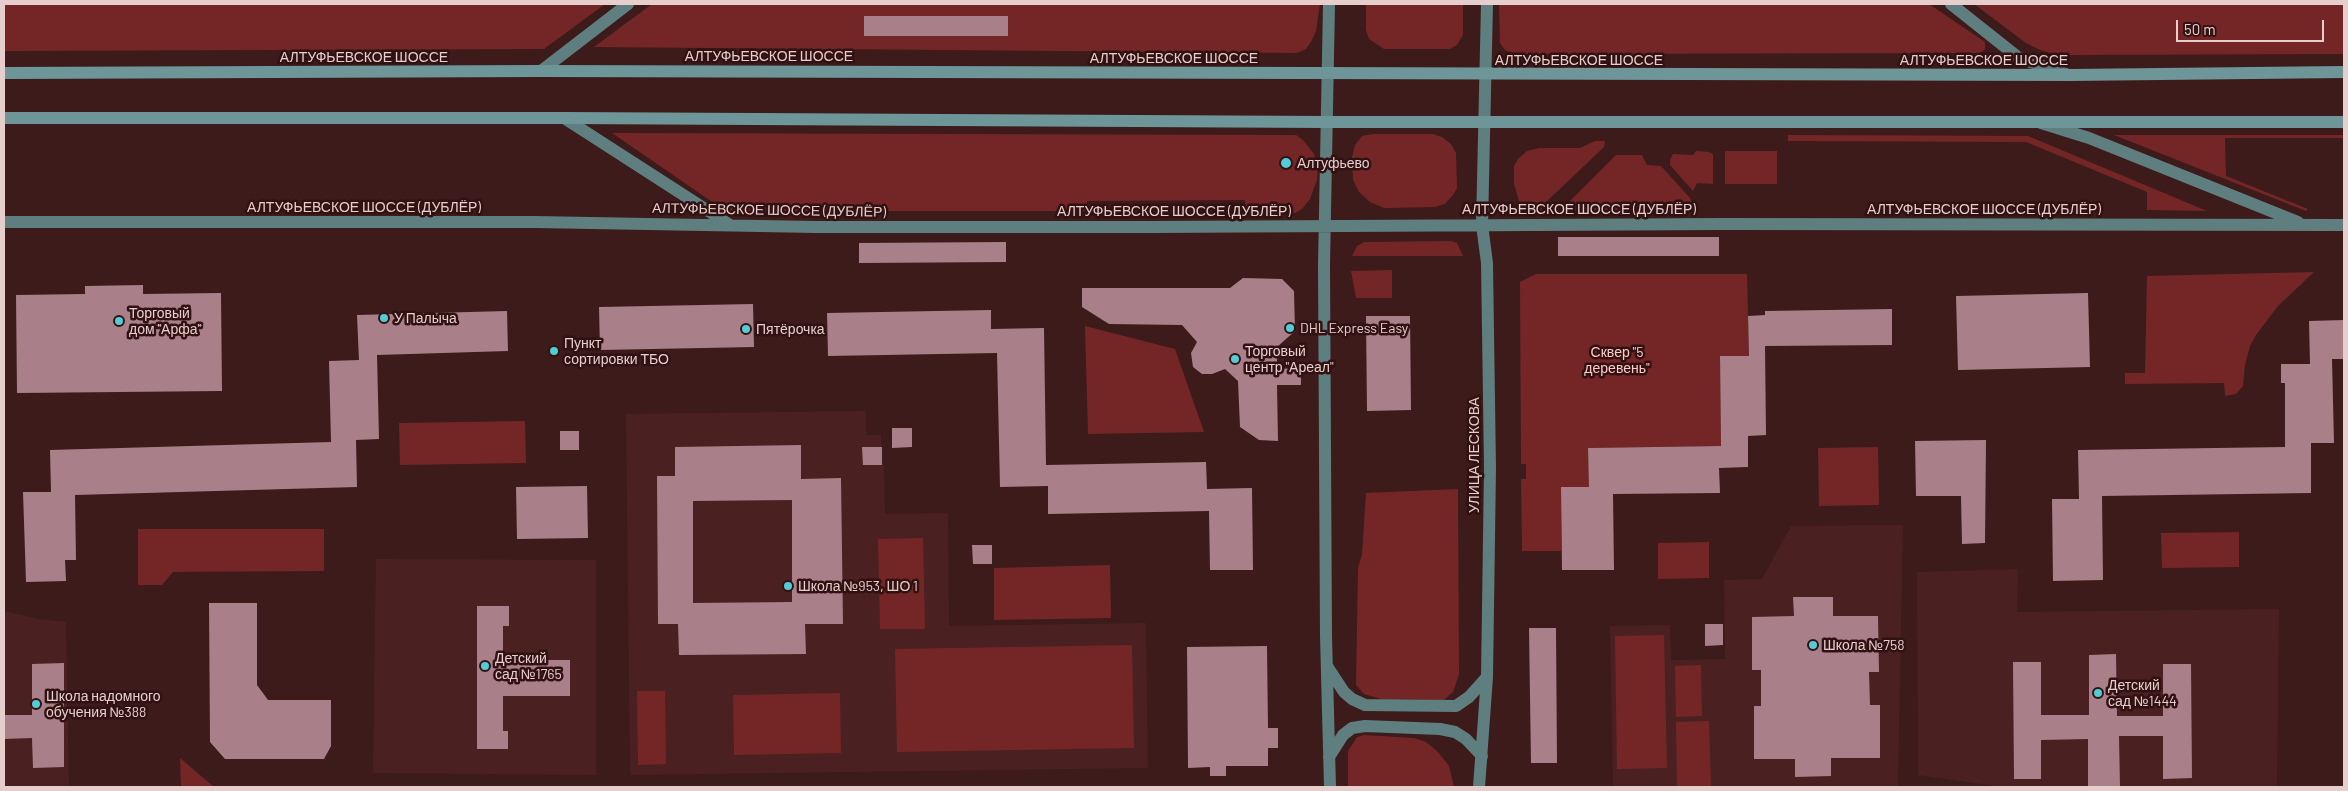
<!DOCTYPE html>
<html>
<head>
<meta charset="utf-8">
<style>
	body { margin:0 }
	#map { position:relative; width:2348px; height:791px; overflow:hidden; background:#3c1b1a; font-family:Barlow,sans-serif }
	canvas { display:block }
	.frame { position:absolute; inset:0; border:5px solid #e5cecc; pointer-events:none }
	.scale { position:absolute; left:2176px; top:20px; width:148px; height:22px; box-sizing:border-box; border:2px solid #e5cecc; border-top:0; padding-left:6px; font-size:15px; line-height:18px; white-space:nowrap; color:#e5cecc; -webkit-text-stroke:4px #311111; paint-order:stroke }
</style>
</head>
<body>
<div id="map">
<canvas width="2348" height="791"></canvas>
<div class="frame"></div>
<div class="scale">50 m</div>
</div>
<script>
const ctx = document.querySelector('canvas').getContext('2d');
ctx.lineJoin = 'round';
function fill(path, color) {
  ctx.fillStyle = color;
  ctx.fill(path, 'evenodd');
}
function toPath(rows) {
  const path = new Path2D();
  for (const r of rows) {
    path.moveTo(r[0], r[1]);
    for (let i = 2; i < r.length; i += 2) path.lineTo(r[i], r[i + 1]);
  }
  return path;
}
function trace(path, color, width, dash) {
  ctx.strokeStyle = color;
  ctx.lineWidth = width;
  ctx.lineCap = dash ? 'butt' : 'round';
  ctx.setLineDash(dash || []);
  ctx.stroke(path);
}
function drawText(font, color, halo, rows, align = 'center') {
  ctx.font = font + ' Barlow,sans-serif';
  ctx.lineWidth = 5;
  ctx.setLineDash([]);
  ctx.textBaseline = 'middle';
  ctx.strokeStyle = halo;
  ctx.fillStyle = color;
  for (const [text, x, y, turn = 0] of rows) {
    ctx.save();
    ctx.translate(x, y);
    ctx.rotate((+turn || 0) * Math.PI / 180);
    ctx.textAlign = isNaN(turn) ? turn : align;
    if (halo) ctx.strokeText(text, 0, 0);
    ctx.fillText(text, 0, 0);
    ctx.restore();
  }
}
fill(toPath([
	[866,411,866,435,881,435,882,464,884,464,885,514,948,513,949,626,1146,623,1148,768,630,775,626,414],
	[1903,525,1898,787,1613,787,1610,626,1670,625,1671,660,1725,659,1724,580,1762,579,1791,526],
	[376,559,596,560,596,775,373,773],
	[2018,569,2017,612,2279,609,2277,787,2002,787,1918,775,1917,572],
	[4,611,39,619,66,622,69,787,4,787]
]), '#4a2120');
fill(toPath([
	[4,4,605,4,544,49,4,51],
	[652,4,1320,4,1316,31,1311,42,1306,49,1297,53,594,47],
	[1366,4,1463,4,1463,35,1457,45,1450,49,1384,49,1369,39,1366,30],
	[1499,4,1929,4,1985,42,1985,49,1980,53,1515,54,1505,50,1500,43],
	[1974,4,2344,4,2344,54,2059,55,2040,50,2026,43],
	[612,133,1296,135,1303,140,1314,154,1318,165,1317,180,1310,199,1302,209,1295,213,1246,213,1245,200,1087,201,1087,211,736,211,721,208],
	[1373,134,1433,134,1442,137,1451,144,1456,153,1457,188,1453,195,1445,204,1435,207,1384,208,1370,202,1359,192,1353,180,1352,157,1355,145,1362,136],
	[1788,135,2028,136,2207,211,2147,210,2147,192,2026,142,1788,141],
	[2114,135,2344,135,2344,138,2225,138,2226,176,2308,209,2306,211],
	[1595,141,1605,141,1604,147,1544,204,1540,212,1531,212,1525,208,1519,201,1514,184,1514,166,1518,159,1527,151,1539,148,1580,148],
	[1696,151,1709,152,1713,154,1713,184,1697,183,1693,191,1670,165,1670,160,1673,154,1693,155],
	[1725,151,1777,151,1777,184,1725,184],
	[1616,155,1642,155,1647,165,1661,166,1690,198,1692,203,1689,212,1558,213],
	[1451,241,1457,243,1463,256,1352,256,1357,246,1364,242],
	[1392,270,1392,298,1356,298,1351,271],
	[2314,272,2278,306,2256,335,2250,346,2245,365,2243,386,2236,394,2225,396,2224,383,2125,384,2125,373,2145,373,2147,276],
	[1536,274,1747,274,1749,356,1720,356,1721,446,1588,448,1589,467,1594,487,1561,487,1561,551,1522,551,1521,479,1526,479,1526,464,1521,464,1520,282],
	[1085,326,1175,349,1204,432,1088,434],
	[525,421,526,463,400,465,399,423],
	[1878,447,1879,505,1819,506,1818,448],
	[1458,489,1459,674,1453,692,1444,700,1381,699,1364,694,1356,685,1358,568,1362,554,1366,493],
	[138,529,324,529,324,571,173,572,162,585,138,585],
	[2239,532,2239,567,2162,568,2161,533],
	[923,538,925,629,880,629,878,539],
	[1709,542,1709,578,1658,579,1658,543],
	[1110,565,1111,618,994,620,994,568],
	[1664,635,1667,768,1617,769,1615,636],
	[1132,645,1134,748,897,752,895,649],
	[1701,665,1702,716,1676,717,1675,666],
	[637,691,665,691,666,764,638,765],
	[840,693,841,753,734,755,733,695],
	[1709,721,1711,787,1677,787,1676,722],
	[1364,735,1414,738,1426,742,1438,752,1449,766,1454,787,1348,787,1348,751,1357,737],
	[180,758,214,787,181,787],
	[983,786,983,787,815,787]
]), '#742627');
fill(toPath([
	[864,16,1008,16,1008,36,864,36],
	[1558,237,1719,237,1719,256,1558,256],
	[1006,242,1006,262,859,263,859,243],
	[1243,278,1282,279,1294,291,1295,331,1277,347,1277,369,1301,368,1301,385,1277,385,1278,441,1259,440,1240,427,1238,381,1225,369,1212,374,1202,374,1193,367,1191,353,1197,342,1182,325,1109,324,1082,307,1082,288,1230,288],
	[143,285,143,294,221,293,222,391,17,393,16,295,85,294,85,286],
	[2088,293,2090,367,1958,370,1956,296],
	[753,304,754,347,600,350,599,307],
	[1892,309,1892,345,1765,346,1766,435,1748,436,1748,467,1719,468,1720,493,1613,494,1614,570,1562,570,1561,487,1589,487,1588,448,1721,446,1720,356,1749,356,1748,316,1765,315,1765,311],
	[991,310,991,329,1044,328,1046,465,1206,462,1207,489,1252,488,1253,570,1210,570,1209,511,1048,514,1048,486,1000,487,997,353,828,356,827,313],
	[507,311,508,351,377,355,379,439,356,440,357,487,75,495,76,560,65,560,66,581,26,582,23,492,51,492,50,450,331,442,329,361,359,360,357,315],
	[1366,316,1410,316,1411,410,1367,411],
	[2344,320,2344,359,2332,359,2334,443,2311,443,2311,493,2102,496,2103,580,2053,581,2052,499,2079,499,2078,450,2285,447,2285,383,2281,383,2281,364,2310,364,2309,321],
	[892,428,912,428,912,447,892,448],
	[560,431,579,431,579,450,560,450],
	[1986,440,1985,543,1962,544,1961,496,1916,496,1915,441],
	[801,445,801,479,841,478,843,624,805,624,806,654,679,655,678,624,658,624,657,476,675,476,675,447],
	[792,500,792,602,693,603,693,501],
	[862,447,882,447,882,465,863,465],
	[587,486,588,538,517,539,516,487],
	[972,545,992,545,992,564,973,564],
	[1793,597,1833,597,1833,616,1878,616,1879,672,1869,672,1870,705,1880,705,1880,758,1831,758,1831,776,1795,777,1795,759,1754,759,1754,706,1761,706,1761,670,1752,670,1752,617,1794,616],
	[209,603,257,603,257,685,268,700,331,700,331,746,324,759,225,759,210,742],
	[477,606,509,606,509,626,503,626,503,660,570,660,570,696,503,696,503,731,508,731,508,749,477,749],
	[1705,624,1723,624,1723,645,1705,646],
	[1529,628,1556,628,1557,763,1531,763],
	[1267,646,1268,728,1278,728,1278,748,1268,748,1268,766,1226,766,1226,776,1210,776,1210,767,1188,768,1187,647],
	[2116,654,2117,716,2163,716,2163,664,2191,664,2192,778,2163,779,2163,736,2119,736,2120,787,2088,787,2088,739,2041,740,2041,779,2014,779,2013,662,2041,662,2041,715,2089,715,2089,655],
	[64,663,64,767,33,768,32,738,4,739,4,715,32,715,32,664]
]), '#a98089');
trace(toPath([
	[1329,4,1324,265,1326,636,1330,787],
	[1951,4,2019,58,2066,74],
	[541,71,628,4],
	[564,118,730,225],
	[2041,123,2089,138,2298,222],
	[4,222,535,222,816,227,1153,227,1723,224,2344,225],
	[1327,666,1344,692,1352,699,1365,705,1456,706,1469,697,1487,677],
	[1329,757,1343,735,1352,728,1365,726,1440,729,1455,732,1466,739,1482,756],
	[1479,787,1487,677,1490,468,1487,263,1482,225,1487,4]
]), '#5f7e80', 12);
trace(toPath([
	[4,73,541,71,2069,75,2344,72],
	[4,118,564,118,1327,122,2344,122]
]), '#6e9699', 12);
for (const [x, y, r, color] of [
	[1286,163,6,"#52ccd6"],
	[384,318,5,"#52ccd6"],
	[119,321,5,"#52ccd6"],
	[1290,328,5,"#52ccd6"],
	[746,329,5,"#52ccd6"],
	[554,351,5,"#52ccd6"],
	[1235,359,5,"#52ccd6"],
	[788,586,5,"#52ccd6"],
	[1813,645,5,"#52ccd6"],
	[485,666,5,"#52ccd6"],
	[2098,693,5,"#52ccd6"],
	[36,704,5,"#52ccd6"]
]) {
  const dot = new Path2D();
  dot.arc(x, y, r, 0, 2 * Math.PI);
  ctx.fillStyle = color;
  ctx.fill(dot);
  trace(dot, '#311111', 2);
}
drawText('14px', '#e5cecc', '#311111', [
	["АЛТУФЬЕВСКОЕ ШОССЕ",769,56],
	["АЛТУФЬЕВСКОЕ ШОССЕ",364,57],
	["АЛТУФЬЕВСКОЕ ШОССЕ",1174,58],
	["АЛТУФЬЕВСКОЕ ШОССЕ",1579,60],
	["АЛТУФЬЕВСКОЕ ШОССЕ",1984,60],
	["АЛТУФЬЕВСКОЕ ШОССЕ (ДУБЛЁР)",364,207],
	["АЛТУФЬЕВСКОЕ ШОССЕ (ДУБЛЁР)",1579,209],
	["АЛТУФЬЕВСКОЕ ШОССЕ (ДУБЛЁР)",1984,209],
	["АЛТУФЬЕВСКОЕ ШОССЕ (ДУБЛЁР)",769,210,1],
	["АЛТУФЬЕВСКОЕ ШОССЕ (ДУБЛЁР)",1174,211],
	["УЛИЦА ЛЕСКОВА",1474,455,-90]
]);
drawText('14px', '#e5cecc', '#311111', [
	["Алтуфьево",1297,163],
	["Торговый",129,313],
	["дом \"Арфа\"",129,329],
	["У Палыча",394,318],
	["DHL Express Easy",1300,328],
	["Пятёрочка",756,329],
	["Пункт",564,343],
	["сортировки ТБО",564,359],
	["Торговый",1245,351],
	["центр \"Ареал\"",1245,367],
	["Школа №953, ШО 1",798,586],
	["Школа №758",1823,645],
	["Детский",495,658],
	["сад №1765",495,674],
	["Детский",2108,685],
	["сад №1444",2108,701],
	["Школа надомного",46,696],
	["обучения №388",46,712]
], 'left');
drawText('14px', '#fdcac6', '#311111', [
	["Сквер \"5",1617,352],
	["деревень\"",1617,368]
]);
</script>
</body>
</html>
